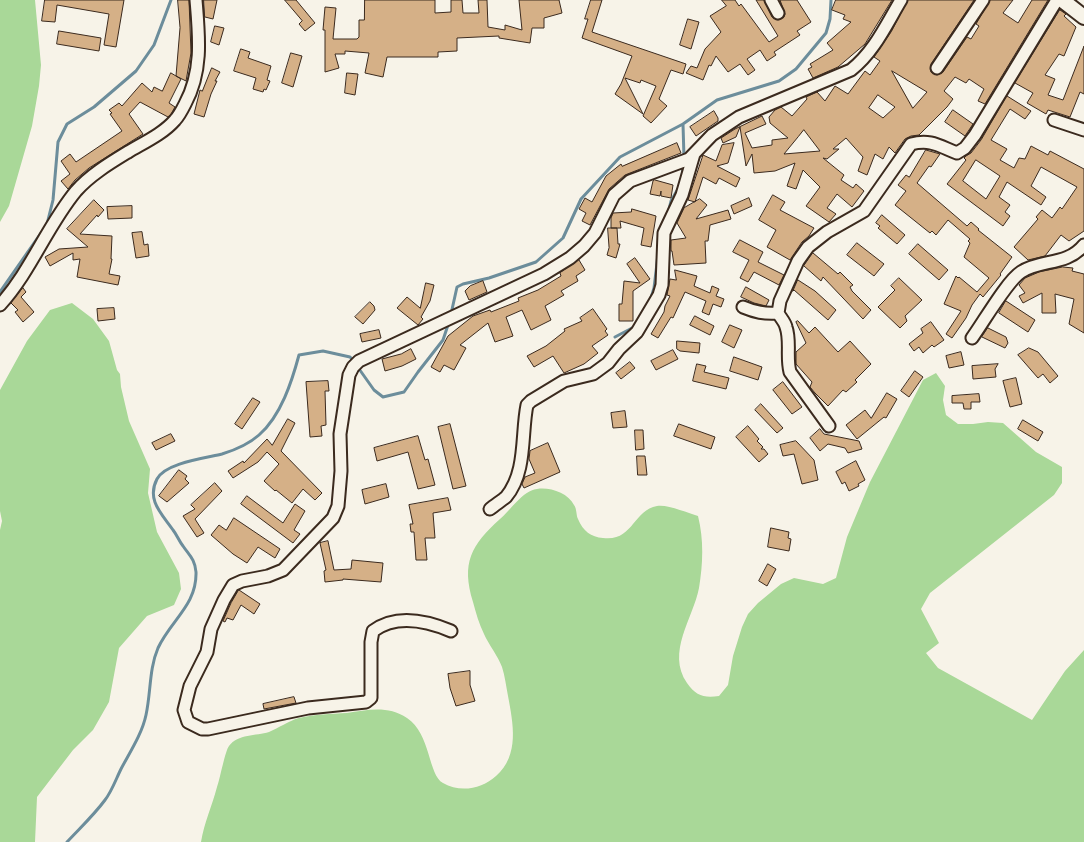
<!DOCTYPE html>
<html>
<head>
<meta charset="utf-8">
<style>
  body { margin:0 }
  canvas { display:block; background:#f7f3e8 }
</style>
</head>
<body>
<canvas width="1084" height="842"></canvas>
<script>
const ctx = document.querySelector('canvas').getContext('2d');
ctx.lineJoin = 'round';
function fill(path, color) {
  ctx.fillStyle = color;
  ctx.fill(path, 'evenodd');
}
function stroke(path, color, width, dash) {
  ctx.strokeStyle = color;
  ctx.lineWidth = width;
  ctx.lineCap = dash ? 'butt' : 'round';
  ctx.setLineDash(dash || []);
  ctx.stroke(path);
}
fill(new Path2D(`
  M0,0H35L41,65L39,86L32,126L9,206L0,222Z
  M72,303L93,319L109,341L117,370L120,374L121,387L129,421L150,469L148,493L157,532L179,573L181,589L174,605L147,616L119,648L109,702L93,730L73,750L37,797L35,842H0V530L2,521L0,511V390L27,341L50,310Z
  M936,373L945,386L943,400L946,415L958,424H973L988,422L1003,423L1036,452L1062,467V483L1054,495L930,593L921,609L939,643L926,653L938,668L1032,720L1065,671L1084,650V842H201C204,823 212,806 217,787C220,779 225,751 229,746C238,734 256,736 269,732C279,728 288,721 299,718C315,714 331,714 347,713C367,710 388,705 407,718C431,734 428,775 443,783C460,793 482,789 496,776C520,755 513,723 508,696C506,686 505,676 502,667C498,656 489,645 484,634C479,624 476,613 473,602C461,563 471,545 500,519C511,510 522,491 537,489C550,487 568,493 574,505C577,509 576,515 578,519C583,531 591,537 603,538C633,542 633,510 657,506C667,504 688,513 698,516C704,540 703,564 699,588C693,619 666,652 687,683C696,696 704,698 719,696L728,685L733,656L742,627L748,614L758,603L781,584L794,578L823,584L836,578L847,537L870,482L923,380Z`), '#a9d898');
stroke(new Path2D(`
  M683,124L684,158
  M682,178L683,165
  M668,213L671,201L679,187
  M47,224L53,200L58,142L67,124L94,107L136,71L154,45L171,0
  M0,292L41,233
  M650,301L654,288L658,255
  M451,314L457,287L463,284L489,278L536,262L563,238L581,199L620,157L683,124L717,100L779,81L796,69L826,33L830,19L831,0
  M615,337L634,327
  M357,366L374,390L383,397L404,392L418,372L443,340L449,322
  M67,842C80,828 94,815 105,800C112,791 116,779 121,769C130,752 142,734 146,715C151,692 149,669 158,648C171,620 197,605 196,572C195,559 189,555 183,546C179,541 177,535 173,530C162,514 146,500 157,479C165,463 205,458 222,454C235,450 250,443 259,435C281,416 292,381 299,355L323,351L350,357L354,361`), '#6c8d9b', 3);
const building = new Path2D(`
  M45,0H124L116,47L104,45L109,14L57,5L55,22L42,21Z
  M178,0H189L191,53L186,81L176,76L180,28Z
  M204,0H217L213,19L205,17Z
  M285,0H296L315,23L305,31L299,24L302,21Z
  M365,0H435V13L451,12V0H462L463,13H479L478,0H487L488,27L505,30V25L522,30L519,0H559L562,13L544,18V28H532L530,43L499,38V36L457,38V51L438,52V57H387L383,77L365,73L369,53L345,51V54H335L339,68L325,72V30H323L325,7L336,8L333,39H357L359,37V20H364Z
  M591,0H602L592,32L686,64L683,74L671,70L659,99L667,106L651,123L643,116L656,86L641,80L640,83L625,78L643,114L615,94L621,84L632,56L582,38L588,19H585Z
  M722,0H735L739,6L741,4L769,42L778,36L756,0H764L772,17L778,20L784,17L785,14L780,0H797L811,22L797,31L800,35L774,52L776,55L767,61L760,50L747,59L755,70L748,75L740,64L728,72L716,56L711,66L709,65L703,80L686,73L691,66L697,68L705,49L721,32L710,16L726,6Z
  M836,0H892L865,44L838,67L813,78L808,69L812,67L810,64L833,50L827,43L851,22L843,19L845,15L832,10Z
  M908,0H974L931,64V72L937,75L943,72L967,37L971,39L979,26L976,24L990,0H1013L1003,13L1018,23L1032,0H1048L985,104L978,101L984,89L969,79L966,83L955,77L944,91L953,99L947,107L919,135L911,136L905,139L895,153L889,147L883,159L875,154L867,175L858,171L863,157L846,138L833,149H839L827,159L823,158L844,175L841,180L853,188L856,184L864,191L852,207L837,194L827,208L836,214L829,222L806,206L820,187L803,170L796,189L787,186L795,163L775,171L754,173L752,154L746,166L740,127L736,137L723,143L721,138L735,129L762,116L766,124L745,133L752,148L772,145V140L788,138L770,123L769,117L775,110L781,107L792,116L807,99L806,97L817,92L825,101L835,86L848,94L865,71L870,75L880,61L874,57L891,32ZM892,71L927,92L913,108ZM878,95L895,107L883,118L869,108ZM804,130L820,151L784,154L798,137Z
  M1060,10L1066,14L1064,16L1076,27L1064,56L1059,54L1045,75L1055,79L1048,95L1063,100L1084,46V94L1080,92L1070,117L1048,110L1046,114L1027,103L1033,93L1015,83Z
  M688,19L699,22L691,49L680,45Z
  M215,26L224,28L219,45L211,42Z
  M59,31L101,38L99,51L57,44Z
  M241,49L250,52L248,58L271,66L267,80L270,81L266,90L264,89L263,92L253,89L256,78L234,71Z
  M291,53L302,56L293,87L282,83Z
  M212,68L220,72L215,81H217L211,94L204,117L194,114L200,90L202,91Z
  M171,73L181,79L169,103L175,107L171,114L168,117L140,102L129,114L143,134L89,168L75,180L68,189L61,181L70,174L61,161L70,154L76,162L122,131L110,114L112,113L109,110L119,103L122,106L142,83L152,92L154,87L162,91Z
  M347,73L358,74L355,95L345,93Z
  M1007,96L1031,111L1025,119L1010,109L991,140L1007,149L1000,160L1014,168L1019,158L1025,159L1031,146L1048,155L1050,151L1084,169V231L1069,241L1061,235L1045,256L1028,260L1014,247L1038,219L1036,217L1042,210L1052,218L1060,207L1062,209L1077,187L1041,167L1031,186L1046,197L1041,205L1007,182L999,197L1010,205L1005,212L1010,216L1003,226L947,184L966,160L964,158L966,156L971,153L981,140ZM976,160L1000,176L986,199L963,181Z
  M953,110L973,124L965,136L945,122Z
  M714,111L718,118V121L696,136L690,127Z
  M677,143L681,153L625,175L609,189L590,225L582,221L586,213L579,209L585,198L592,202L606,176L621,164L622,166Z
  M734,143L728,163L717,166L740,178L736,187L719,178L716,184L703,177L695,202L688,200L703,155L716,161L722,145Z
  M926,150L940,154L931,167L929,166L917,183L967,226L971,222L979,229L978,230L1012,257L1000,274L1001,275L983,297L980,294L972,305L966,318L952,338L946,334L961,311L944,304L956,276L958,278L959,277L977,292L989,278L964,257L970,243L968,241L970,239L948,220L936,235L932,231L930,233L895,205L906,191L898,185L906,175L909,177Z
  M655,180L673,185L671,198L661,196V191L660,196L650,194L653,181Z
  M773,195L785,202L780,210L814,228L809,236L802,242L790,260L767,247L776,230L759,220Z
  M749,198L752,206L734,214L731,206Z
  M700,199L707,205L696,219L728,210L731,219L710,225L708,241H705L706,263L674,265L672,251H671V240L686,238L677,223L684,208Z
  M94,200L104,210L98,217L97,215L80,234L112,236L111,259H112L109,274L120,276L118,285L77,277L80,259L73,260V253L50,266L45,257L59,249L88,247L67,229Z
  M132,206V218L108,219L107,207Z
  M632,209L656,216L651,247L641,245L644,228L620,221L621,228H611V218L613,213L631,212Z
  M882,215L905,235L897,244L878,228L880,226L876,223Z
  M608,228H617L618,244H620L616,258L607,255L609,248Z
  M142,232L144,245L148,244L149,256L136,258L132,233Z
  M740,240L763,252L758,262L784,275L779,285L754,272L748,282L740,278L749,260L733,252Z
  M857,243L884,264L874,276L847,255Z
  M918,244L948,270L939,280L909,254Z
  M813,253L838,274L840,272L853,285L850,287L852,291L871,310L863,319L823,277L821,281L804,266Z
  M635,258L650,279L633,291V321H619V304H622L624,281L640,283L627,264Z
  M579,260L585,270L576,276L578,281L561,291L564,295L545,306L551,320L531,330L522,310L506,317L513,336L495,342L488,323L460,345L466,348L454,370L444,365L440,372L431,367L448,336L473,316L490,310L491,312L519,301L518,298L538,290L561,276L560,273Z
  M1063,267L1073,268L1072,271L1084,274V333L1069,324L1074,299L1055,294L1056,313H1042V293L1023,303L1019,296L1025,293L1019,285L1025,278L1039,272Z
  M675,270L697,276L694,286L710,293L712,286L719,289L716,296L724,299L721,307L713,304L709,315L702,312L706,301L685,292L673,318L671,317L658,338L651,334L664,312L665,306L670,296L667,295L670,279L676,280Z
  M899,278L922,300L905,316L907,321L900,328L878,307L895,290L891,286Z
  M798,280L815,291L836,310L828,320L794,290L793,291Z
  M483,281L487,292L469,300L465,291L470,286Z
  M426,283L434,285L430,301L421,317L423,319L418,325L397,308L407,297L420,308Z
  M746,287L769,300L766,306L754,303L741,297Z
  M23,288L26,292L21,297L34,312L23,322L15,312L18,310L11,303Z
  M1006,301L1035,320L1028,332L999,313Z
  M370,302L374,306L375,310L363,324L355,317Z
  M114,308L115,319L98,321L97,309Z
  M593,309L607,329L605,331L608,335L592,346L598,353L584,364L564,373L553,356L534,367L527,356L546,346L565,331L564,329L582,321L580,318Z
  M695,316L714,326L710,335L690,325Z
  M798,321L809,333L815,327L838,352L850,341L871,364L855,380L857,382L846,392L843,390L828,406L815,393L810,387L812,382L796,364V352L806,343L796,322Z
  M931,322L944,340L934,347L932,345L923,353L919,347L914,351L909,344L923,333L921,329Z
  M730,325L742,330L734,348L722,342Z
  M988,328L1006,337L1008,343L1005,348L982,337Z
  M379,330L381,338L362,342L360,334Z
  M677,341L700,343L699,353L680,351L677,349Z
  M1029,348L1038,352L1058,376L1050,383L1043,374L1038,378L1018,355Z
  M411,349L416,359L402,366L385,371L382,359L401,354Z
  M673,350L678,359L656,370L651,361Z
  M961,352L964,365L949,368L946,356Z
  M734,357L762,367L758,380L730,371Z
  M630,362L635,368L621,379L616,373Z
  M697,364L706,366L704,372L729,378L726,389L693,381Z
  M998,364L995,369L996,377L973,379L972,366Z
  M915,371L923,377L909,397L901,391Z
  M1016,378L1022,404L1010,407L1003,381Z
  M328,381L329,391H325L326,425L321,426L322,436L310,437L306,382Z
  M783,382L802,407L792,414L773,390Z
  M887,393L897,399L886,418L884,417L857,439L846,425L865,410L871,418Z
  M979,394L980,402H971V409H964L963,403H952V396Z
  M253,398L260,402L242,429L235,424Z
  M761,404L783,428L777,433L755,410Z
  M625,411L627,427L613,428L611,413Z
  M288,419L295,423L281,451L322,493L315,500L303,489L292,503L276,490L275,491L264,481L279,464L267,452L258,462L233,478L228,471L243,461L244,463L267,439L272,445Z
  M1023,420L1043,432L1038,441L1018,429Z
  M450,424L466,486L453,489L438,427Z
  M679,424L715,437L711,449L674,436Z
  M748,426L759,439L757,441L763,447L761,449H764L768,454L759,462L736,437Z
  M820,429L824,434L859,441L862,449L848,453L845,448L828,444L820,451L810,438Z
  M635,430H643L644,449L636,450Z
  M171,434L175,441L156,450L152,443Z
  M418,436L425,460L428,459L435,485L418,489L408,452L377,461L374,448Z
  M796,441L814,460L818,480L802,484L794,454L783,456L780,445Z
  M548,443L560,472L524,488L522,484L525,477L535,473L529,459L530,451Z
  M637,456H645L647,475H638Z
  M856,461L865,480L858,484L859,486L849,491L845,482L842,484L836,472Z
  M179,470L187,476L185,479L189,483L167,502L159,496Z
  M215,483L222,491L195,519L204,533L197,537L183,516L195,509L191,505Z
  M386,484L389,497L365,504L362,490Z
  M247,496L283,523L295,504L305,511L294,530L300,534L293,543L241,504Z
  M448,498L451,510L433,513L435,538H425L427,560H416L414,532H411L410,524H413L409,505Z
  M234,518L280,549L275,558L258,547L247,563L233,554L211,535L219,525L226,530Z
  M771,528L789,532L788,538L791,539L789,551L768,547Z
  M328,541L334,570L351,569L352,560L383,563L381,582L343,579V580L325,582L324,571L326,570L320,543Z
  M768,564L776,569L767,586L759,581Z
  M239,590L260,604L254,614L241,605L233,620L227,618L225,622L223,621L231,603Z
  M470,671V685L475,701L456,706L450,688L448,674Z
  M294,697L296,703L264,709L263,704Z`);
fill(building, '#d5b087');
stroke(building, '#3b2a1e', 1);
const minor = new Path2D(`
  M771,0L778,13
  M937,68L983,0
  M1054,120L1084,130
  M0,305C31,271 47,226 76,191C90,175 110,163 128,152C143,143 163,134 175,120C179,116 182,110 185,104C203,71 199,36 196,0
  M743,307C755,312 764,314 778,313
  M972,338C983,323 1007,281 1021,272C1041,259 1067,266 1084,245
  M829,426L790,372C786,357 791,341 786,327C785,322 780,317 778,313L780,301L798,261L808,247L827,232L864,211L911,144C931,139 939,146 957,153L965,148L975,135L1057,0
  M490,509C495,505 501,501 506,497C527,472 521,434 527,405L531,401L564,381L593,374L608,363L619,349L637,332L659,295L662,285L664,233L682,195L694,154
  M451,631C425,620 396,614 373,631L371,642V698L366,702L308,708L208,729H202L188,722L184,710L190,686L207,652L211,629L224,600L233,585L242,581L268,576L283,570L333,518L338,506L341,471L340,434L349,375L353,367L359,361L544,274L570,258L584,246L595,233L614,195L630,181L689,159L712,135L739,117L851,70C874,52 886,25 901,0`);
const tertiary = new Path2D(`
  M1062,0L1084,17`);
stroke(minor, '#3b2a1e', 15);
stroke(tertiary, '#3b2a1e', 18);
stroke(minor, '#f7f3e8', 11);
stroke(tertiary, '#f7f3e8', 14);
</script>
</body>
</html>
